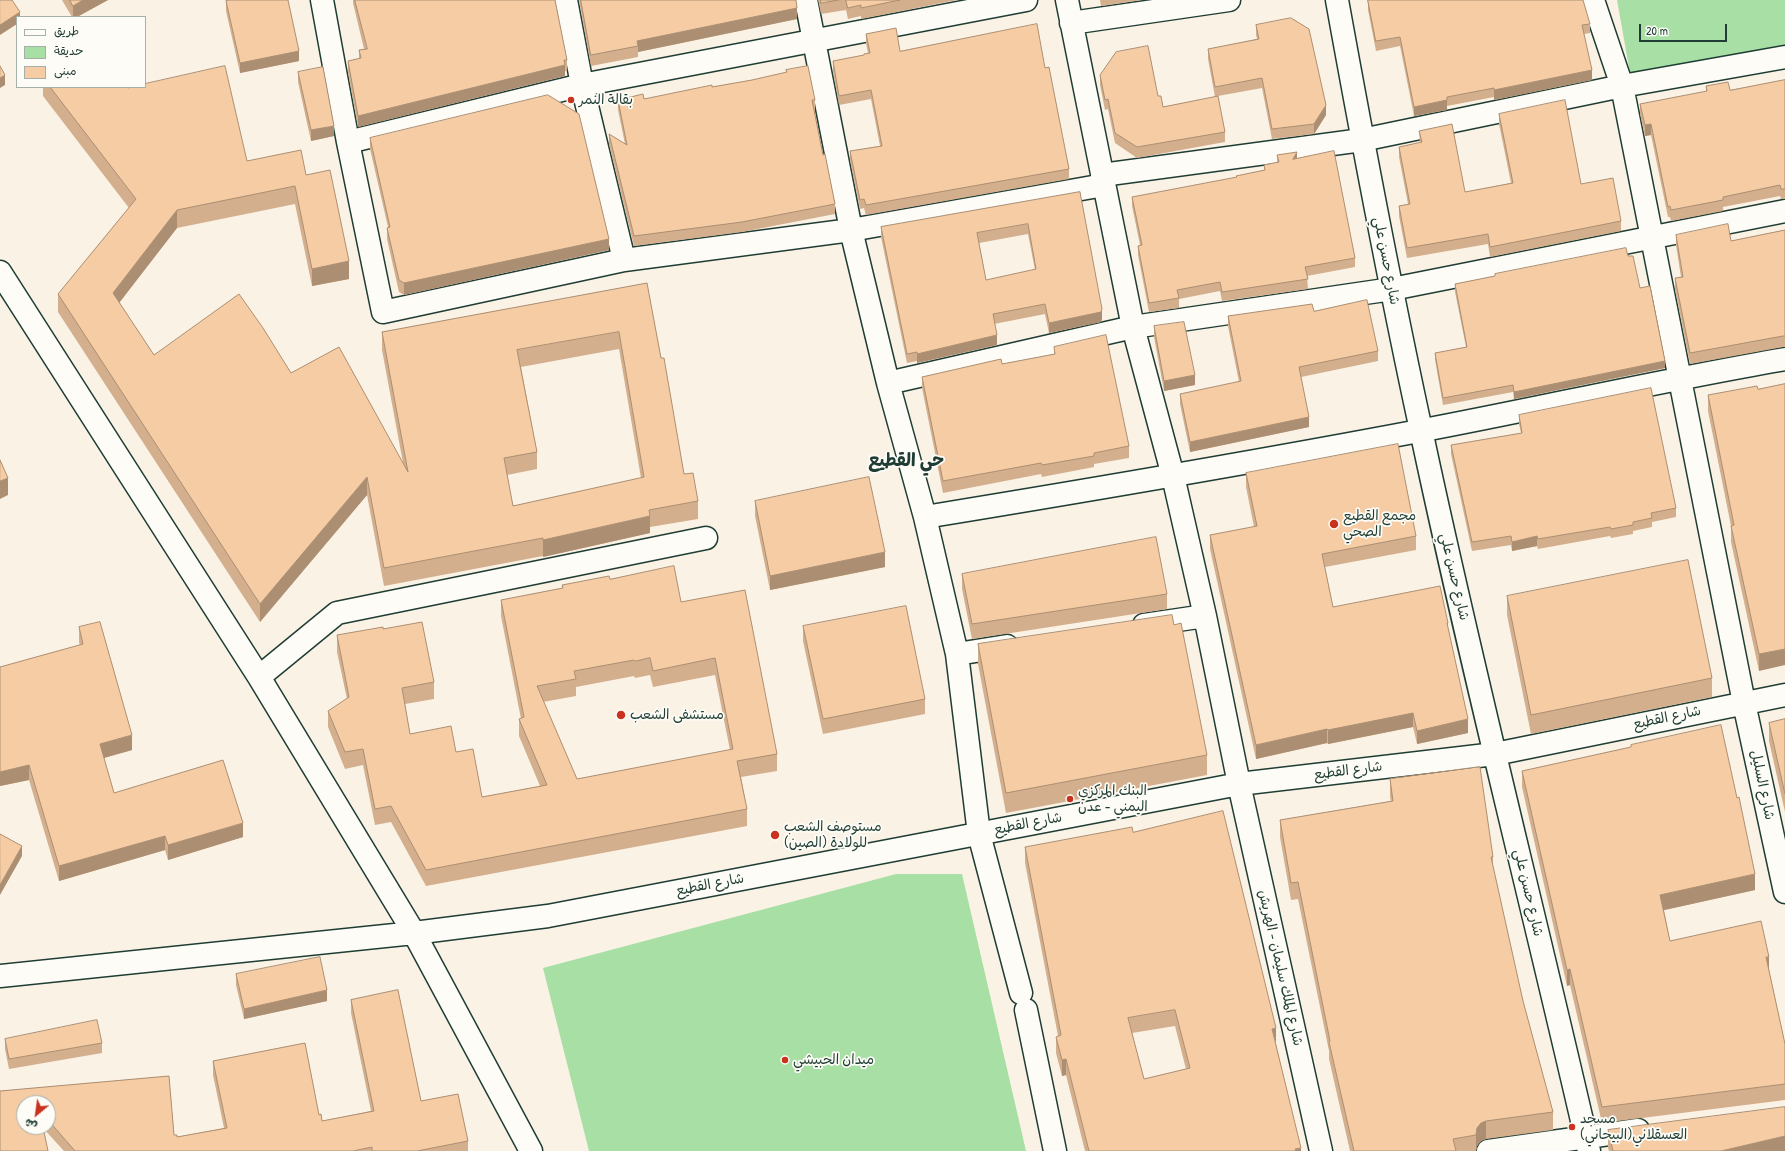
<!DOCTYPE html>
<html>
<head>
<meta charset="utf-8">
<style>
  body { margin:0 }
  #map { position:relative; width:1785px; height:1151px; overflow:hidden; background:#fbf2e6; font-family:"Patrick Hand","Playpen Sans Arabic",sans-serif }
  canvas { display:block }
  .legend { position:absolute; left:16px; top:16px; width:130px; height:72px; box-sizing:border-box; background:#fdfcf7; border:1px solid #a4b0a9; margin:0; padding:5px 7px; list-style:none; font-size:12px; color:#1f3d34 }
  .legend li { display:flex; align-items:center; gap:8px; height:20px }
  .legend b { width:20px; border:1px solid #a4b0a9 }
  .north { position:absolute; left:16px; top:1095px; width:40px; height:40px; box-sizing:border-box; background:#fdfcf7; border:1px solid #a4b0a9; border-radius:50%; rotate:209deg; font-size:11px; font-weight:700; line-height:16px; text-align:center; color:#1f3d34 }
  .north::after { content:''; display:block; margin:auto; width:14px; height:18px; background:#c8321e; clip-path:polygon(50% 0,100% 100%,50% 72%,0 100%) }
  .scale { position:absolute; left:1639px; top:24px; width:88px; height:18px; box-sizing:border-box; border:2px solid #1f3d34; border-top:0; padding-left:5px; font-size:12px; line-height:14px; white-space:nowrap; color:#1f3d34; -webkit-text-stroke:3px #fdfcf7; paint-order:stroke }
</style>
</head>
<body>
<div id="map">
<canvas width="1785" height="1151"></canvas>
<ul class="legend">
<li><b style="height:5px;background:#fdfcf7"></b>طريق</li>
<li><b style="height:11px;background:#a8dfa4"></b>حديقة</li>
<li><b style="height:11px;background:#f5cca4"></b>مبنى</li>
</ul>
<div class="north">ش</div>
<div class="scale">20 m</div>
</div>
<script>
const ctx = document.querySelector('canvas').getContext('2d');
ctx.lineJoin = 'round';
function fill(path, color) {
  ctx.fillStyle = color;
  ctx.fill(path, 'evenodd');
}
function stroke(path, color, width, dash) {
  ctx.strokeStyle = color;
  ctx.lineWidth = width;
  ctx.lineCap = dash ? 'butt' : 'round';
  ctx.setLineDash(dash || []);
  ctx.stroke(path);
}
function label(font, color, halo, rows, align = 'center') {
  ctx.font = font + ' "Patrick Hand","Playpen Sans Arabic",sans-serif';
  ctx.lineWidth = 3.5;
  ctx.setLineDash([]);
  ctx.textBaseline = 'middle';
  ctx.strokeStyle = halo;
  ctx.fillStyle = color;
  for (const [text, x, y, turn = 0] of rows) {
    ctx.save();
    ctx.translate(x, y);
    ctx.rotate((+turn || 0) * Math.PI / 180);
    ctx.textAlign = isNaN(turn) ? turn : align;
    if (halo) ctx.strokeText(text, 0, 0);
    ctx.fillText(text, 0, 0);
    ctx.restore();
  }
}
fill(new Path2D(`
  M1617,0H1785V63L1633,90Z
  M896,874H962L1026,1151H589L543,968Z`), '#a8dfa4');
const minor = new Path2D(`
  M322,0L348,142L383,312L624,260L851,230L1104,185
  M566,0L582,85L624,260
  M806,0L851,230L888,383L925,517L957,654L979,834L1021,993
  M1067,0L1133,327L1173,476L1205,616L1239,784L1321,1151
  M1337,0C1363,144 1390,287 1421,430C1472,671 1534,911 1589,1151
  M1593,0L1622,86L1744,703L1785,892
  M1071,23L1229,0
  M348,142L582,85L1026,0
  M1102,175L1362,140L1622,86L1785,57
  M0,272L259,677L414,933L531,1151
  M888,383L1133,327L1392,289L1785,211
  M925,517C1090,490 1255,462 1419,431C1541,408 1662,380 1785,359
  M1144,625L1205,616
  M957,654L1007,646
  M259,677L337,613L706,538
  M0,976L414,933L548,916L1239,784L1495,754L1785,695
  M1026,1010L1055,1151
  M1488,1151L1638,1130`);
stroke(minor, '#1f3d34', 25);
stroke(minor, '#fdfcf7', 22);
fill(new Path2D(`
  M62,0H108L77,17H72Z
  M353,0H555L567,60V71H565V76L358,127L348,72V61L359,59V50L364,49L353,3Z
  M579,0H796L797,19L638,52V57L591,66Z
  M818,0H957L861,19V16L848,19L846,10L821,14Z
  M1100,0H1142L1101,6Z
  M1368,0L1590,24V33L1584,34L1592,80L1494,100V97L1447,106V110L1414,116L1400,46L1376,51L1368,10Z
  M226,1L299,61L240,73L226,11Z
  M1256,25L1326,115L1314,134L1272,139L1262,88L1218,96L1225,132V142L1137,158L1115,143L1108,109L1105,110L1100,85V75L1158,96L1163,107L1215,97L1208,59V49L1257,39L1256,35Z
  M866,34L900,51L1045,68L1069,169V179L866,215L864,208L860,209L850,160V151L880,146L871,99L839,105L833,71V61L864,55L868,53L866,43Z
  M786,70L815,100V110H814L823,155L835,204V214L742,232L634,246L609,144V134L625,144L618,110V100L644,99L752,80L786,73Z
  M298,72L334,136L311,141L298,82Z
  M1785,80V199H1781L1780,196L1723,207V211L1671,221L1670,217H1668L1651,135L1645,136L1640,114V104L1706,92V86L1730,90Z
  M43,87H127L247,161L306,175L349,279L312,286L295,204L177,228L119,302L154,355L291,373L403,463L382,350V332L647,283L661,358L684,474L698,501V519L650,527V533L543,557V556L384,586L367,495L260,622L58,312V294L129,208L43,96ZM619,349L641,478L513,506L507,475L537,469V452L521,367Z
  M1499,114L1581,184L1621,221V231L1490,257L1488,244L1407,258L1399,216V206L1408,204L1399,157V147L1420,143L1419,131L1465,192L1511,183L1499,124Z
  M370,138L609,250L404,295L399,292L387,239V228L388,227L370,149Z
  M1277,155L1297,159L1355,258V267L1307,276L1308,289L1222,301L1220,291L1179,299V308L1149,312L1138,255V246L1140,245L1132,206V197L1236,178V176L1264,170V165L1277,162Z
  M1080,192L1102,319L1101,322L1049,333L1045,314L994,324L997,345L917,363V361L907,363L881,237V227ZM1028,234L1035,270L986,280L979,243Z
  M1785,230V347H1783L1690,364L1675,289V278L1681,277L1676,245V235L1731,241Z
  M1628,256L1640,288L1665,368L1514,399L1513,392L1443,405L1435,360V353L1466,347L1455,292V284L1495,276V274Z
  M1314,311L1378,351V361L1301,377L1309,427L1190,452L1180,404V394L1239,382L1228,326V316Z
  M1154,326L1195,385L1164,391L1154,337Z
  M1054,347L1129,446V458L1094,464V467L1042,477L1041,474L943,493L922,388V377L1002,364L1054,354Z
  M1785,384L1759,671L1731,542V526L1708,411V395L1758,389Z
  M1519,415L1676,508V517L1652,522V527L1633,531V534L1611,538L1610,536L1538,549L1537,546L1512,551L1511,545L1472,551L1451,454V445L1521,433L1519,424Z
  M1246,473L1416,536V550L1325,567L1333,607L1448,623V629L1468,733L1417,744L1413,727L1328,744L1327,743L1256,759L1210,549V535L1254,527L1246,487Z
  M755,501L885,567L770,590L755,516Z
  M962,574L1167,594V609L972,639L962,589Z
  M610,579L681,602L777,754V771L741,777L747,809V826L426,886L391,822L375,825L363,765L345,769L328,727V711L347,699L337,652V635L383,629L434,682V699L405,704L410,734L456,752L482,797L540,786L519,736V719H521L501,616V600L562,588V585ZM650,675L653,687L715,675L730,750L577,779L543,702L576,696V687L634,676L635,678Z
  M1507,596L1712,678V697L1531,734L1507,615Z
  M1174,625L1207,755V775L1006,813L978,664V644Z
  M803,626L925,699V714L823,734L803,641Z
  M79,627L132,750L104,758L114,793L243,837L168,860L165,850L59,881L29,780L0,786V667L80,646L79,642Z
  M1785,719V812L1769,741V723Z
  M1631,745L1755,890L1664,910L1670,941L1769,970L1785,1044V1100L1602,1123L1570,985L1567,986L1522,787V771L1631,747Z
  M1390,779L1493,857V867L1523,1001L1553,1112V1130L1486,1139L1481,1141L1477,1146L1476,1151H1350L1329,1059V1051L1298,899L1291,900L1280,837V820L1391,801L1390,797Z
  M1133,832L1276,1044L1301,1151H1085L1066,1075L1062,1076L1056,1053V1037L1058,1036L1025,863V847ZM1175,1026L1186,1069L1144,1079L1132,1033Z
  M236,974L327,1001L244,1019L236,985Z
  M398,990L421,1101L458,1094L468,1141V1151H64L43,1128L48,1151H0V1091L169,1076L174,1135H177V1137L224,1128L213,1075V1061L305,1043L319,1115L321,1114L322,1121L371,1111L351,1013V1000ZM24,1103H48V1127H24Z
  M5,1039L102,1043V1053L9,1069L5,1049Z
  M1608,1130L1785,1151H1609L1608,1148Z`), '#d3af8d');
fill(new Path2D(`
  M83,0H108L77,17H73V6Z
  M797,8V19L638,52V46L637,41Z
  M20,12V17H17V24L0,35V25Z
  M299,51V61L240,73V63Z
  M565,65V76L358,127V116Z
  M1592,70V80L1494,100V90Z
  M5,75V85L0,88V78Z
  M1447,100V110L1414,116V107Z
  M1326,105V115L1314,134V124Z
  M1651,124V135L1645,136V125Z
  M334,126V136L311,141V130Z
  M1297,152V161L1293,159Z
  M177,210V228L113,311V293Z
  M609,239V250L404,295V283Z
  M349,261V279L312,286V269Z
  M1102,309V319L1101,322L1049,333V323Z
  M997,335V345L917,363V354Z
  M1665,361V368L1514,399V392Z
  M1195,375V385L1164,391V381Z
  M1309,417V427L1190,452V442Z
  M367,477V495L260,622V604Z
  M8,478V495L0,499V481Z
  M650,516V533L543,557V540Z
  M1537,536V546L1512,551V542Z
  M885,552V567L770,590V576Z
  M1785,649V665L1759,671V654Z
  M1413,713V727L1328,744V730Z
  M1468,719V733L1417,744V731Z
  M1327,729V743L1256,759V745Z
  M132,735V750L100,759V744Z
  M29,765V780L0,786V772Z
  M243,823V837L168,860V845Z
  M165,836V850L59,881V866Z
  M22,846V856L0,895V885Z
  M1755,874V890L1660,911V895Z
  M1766,957H1769V973Z
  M1570,969V985L1567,986V970Z
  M327,990V1001L244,1019V1009Z
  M1276,1028V1044L1272,1029Z
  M1066,1059V1075L1062,1076V1060Z
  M1486,1121V1139L1481,1141L1477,1146L1476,1151V1135L1477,1128L1481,1123Z
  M1785,1136V1151H1721Z
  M1301,1148V1151H1295V1149Z`), '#ac8f73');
const building = new Path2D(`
  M0,0H12L20,12L0,25Z
  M70,0H83L73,6Z
  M230,0H288L299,51L240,63L226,1Z
  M355,0H555L567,60H564L565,65L358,116L348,61L361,58L359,50L367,49Z
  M581,0H796L797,8L637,41L638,46L591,55Z
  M821,0H839L821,3Z
  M846,0H900L861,8V5L848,8Z
  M1368,0H1583L1590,24L1582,25L1592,70L1494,90V88L1447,97V100L1414,107L1400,37L1376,41Z
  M1291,18L1309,29L1326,105L1314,124L1272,129L1262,78L1215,87L1208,49L1259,39L1256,25Z
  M1037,24L1045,68L1049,67L1069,169L866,205L864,199L860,200L850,151L882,146L871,90L839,96L833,61L864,55V54L870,53L866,34L896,28L900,51Z
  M1148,46L1158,96H1161L1163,107L1218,96L1225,132L1137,147L1115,133L1108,99L1105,100L1100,75L1116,52Z
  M0,66L5,75L0,78Z
  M225,66L247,161L301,150L306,175L330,170L349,261L312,269L295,186L177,210L113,293L154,355L239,294L263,328L291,373L339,347L408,472L382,332L647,283L661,358H664L684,474L693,473L698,501L649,510L650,516L543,540V538L384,568L367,477L260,604L58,294L136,199L50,87H127L128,88L131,87H145V84ZM619,332L644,477L513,506L504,458L537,452L517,350Z
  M808,66L815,100H812L823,155L825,154L835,204L742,222L634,236L609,134L627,145L618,100L643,94L644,99L712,85V87L752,80L787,72L786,70Z
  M323,67L334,126L311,130L298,72Z
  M1785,80V189H1781L1780,185L1723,197V200L1671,210L1670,206L1668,207L1651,124L1645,125L1640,104L1707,91L1706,86L1728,82L1730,90Z
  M548,95L579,114L609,239L404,283L399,280L387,228L390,227L370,138Z
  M1565,100L1581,184L1613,178L1621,221L1490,247L1488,234L1407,248L1399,206L1410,204L1399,147L1422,142L1419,131L1452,124L1465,192L1513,183L1499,114Z
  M1334,151L1355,258L1305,267L1308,279L1222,292L1220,282L1177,290L1179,298L1149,303L1138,246L1142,245L1132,197L1237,177L1236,176L1265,170L1264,165L1279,162L1277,155L1297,152L1293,159Z
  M1080,192L1102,309L1101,312L1049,323L1045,304L993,314L997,335L917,354V352L907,354L881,227ZM1028,224L1036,269L986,280L977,233Z
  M1728,224L1731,241L1785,230V336H1783L1690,353L1675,278L1683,277L1676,235Z
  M1626,248L1628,256H1633L1640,288L1650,286L1665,361L1514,392L1513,385L1443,398L1435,353L1467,347L1455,284L1495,276V274Z
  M1367,300L1378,351L1299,367L1309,417L1190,442L1180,394L1241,381L1228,316L1312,304L1314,311Z
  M1184,322L1195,375L1164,381L1154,326Z
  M1106,335L1129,446L1094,453V456L1042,465L1041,463L943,481L922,377L1001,359L1002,364L1055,354L1054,347Z
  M1785,384V649L1759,654L1731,526L1734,525L1708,395L1757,386L1758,389Z
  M1651,388L1676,508L1651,513L1652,518L1633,522V525L1611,529L1610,527L1538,539L1537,536L1512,542L1511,536L1472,542L1451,445L1522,433L1519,415Z
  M1398,444L1416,536L1322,554L1333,607L1440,586L1448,623H1447L1468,719L1417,731L1413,713L1328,730L1327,729L1256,745L1210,535L1257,526L1246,473Z
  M0,460L8,478L0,481Z
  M869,477L885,552L770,576L755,501Z
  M1156,537L1167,594L972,624L962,574Z
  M1688,560L1712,678L1531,715L1507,596Z
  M674,566L681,602L745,590L777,754L737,761L747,809L426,870L391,806L375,809L363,749L345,752L328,711L349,697L337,635L383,627V629L422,622L434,682L402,688L410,734L451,726L456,752L473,749L482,797L547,785L519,719L524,717L501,600L563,588L562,585L609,576L610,579ZM650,658L653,671L715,658L733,749L577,779L537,686L576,679L574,671L634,660L635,661Z
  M906,606L925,699L823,719L803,626Z
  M1172,615L1174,625L1181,623L1207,755L1006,793L978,644Z
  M100,622L132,735L100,744L114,793L223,760L243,823L168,845L165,836L59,866L29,765L0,772V667L83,644L79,627Z
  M1785,719V794L1769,723Z
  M1721,725L1737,798L1739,797L1755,874L1660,895L1670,941L1761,921L1769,957H1766L1785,1044V1084L1602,1107L1570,969L1567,970L1522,771L1631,747V745Z
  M1480,767L1493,857H1491L1523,1001L1553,1112L1486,1121L1481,1123L1477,1128L1476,1135L1453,1139L1456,1151H1354L1329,1042L1330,1041L1298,882L1291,883L1280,820L1393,801L1390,779Z
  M1223,811L1276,1028L1272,1029L1301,1148L1295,1149L1296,1151H1089L1066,1059L1062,1060L1056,1037L1061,1035L1025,847L1132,827L1133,832ZM1175,1010L1190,1068L1144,1079L1128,1018Z
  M0,834L22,846L0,885Z
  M320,957L327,990L244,1009L236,974Z
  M398,990L421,1101L458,1094L468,1141L417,1151H372V1147L353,1151H75L48,1120V1103H24V1127H43L48,1151H0V1091L169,1076L174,1135H177V1137L227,1128L213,1061L305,1043L319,1115L321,1114L322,1121L374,1111L351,1000Z
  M97,1020L102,1043L9,1059L5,1039Z
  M1785,1107V1136L1721,1151H1613L1608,1130Z`);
fill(building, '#f5cca4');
stroke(building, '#ac8f73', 1);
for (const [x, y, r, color] of [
  [571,100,4,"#c8321e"],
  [1334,524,5,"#c8321e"],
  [621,715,5,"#c8321e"],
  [1070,799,4,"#c8321e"],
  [775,835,5,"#c8321e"],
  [785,1060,4,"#c8321e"],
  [1572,1127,4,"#c8321e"]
]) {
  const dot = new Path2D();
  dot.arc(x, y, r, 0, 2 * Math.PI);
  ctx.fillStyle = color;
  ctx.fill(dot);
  stroke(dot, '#fdfcf7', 1.5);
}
label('14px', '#1f3d34', '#fdfcf7', [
  ["بقالة النمر",579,100],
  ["مجمع القطيع",1343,516],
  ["الصحي",1343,532],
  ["مستشفى الشعب",630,715],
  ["البنك المركزي",1078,791],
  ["اليمني - عدن",1078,807],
  ["مستوصف الشعب",784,827],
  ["(الصين) للولادة",784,843],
  ["ميدان الحبيشي",793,1060],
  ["مسجد",1580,1119],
  ["العسقلاني(البيحاني)",1580,1135]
], 'left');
label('14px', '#1f3d34', '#fdfcf7', [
  ["شارع حسن علي",1386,261,79],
  ["شارع حسن علي",1454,577,77],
  ["شارع القطيع",1667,718,-12],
  ["شارع القطيع",1348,771,-7],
  ["شارع السليل",1762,785,78],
  ["شارع القطيع",1028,824,-11],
  ["شارع القطيع",710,885,-11],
  ["شارع حسن علي",1528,893,77],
  ["شارع الملك سليمان - الهريش",1280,968,77]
]);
label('bold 18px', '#1f3d34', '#fdfcf7', [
  ["حي القطيع",906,461]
]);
</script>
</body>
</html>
